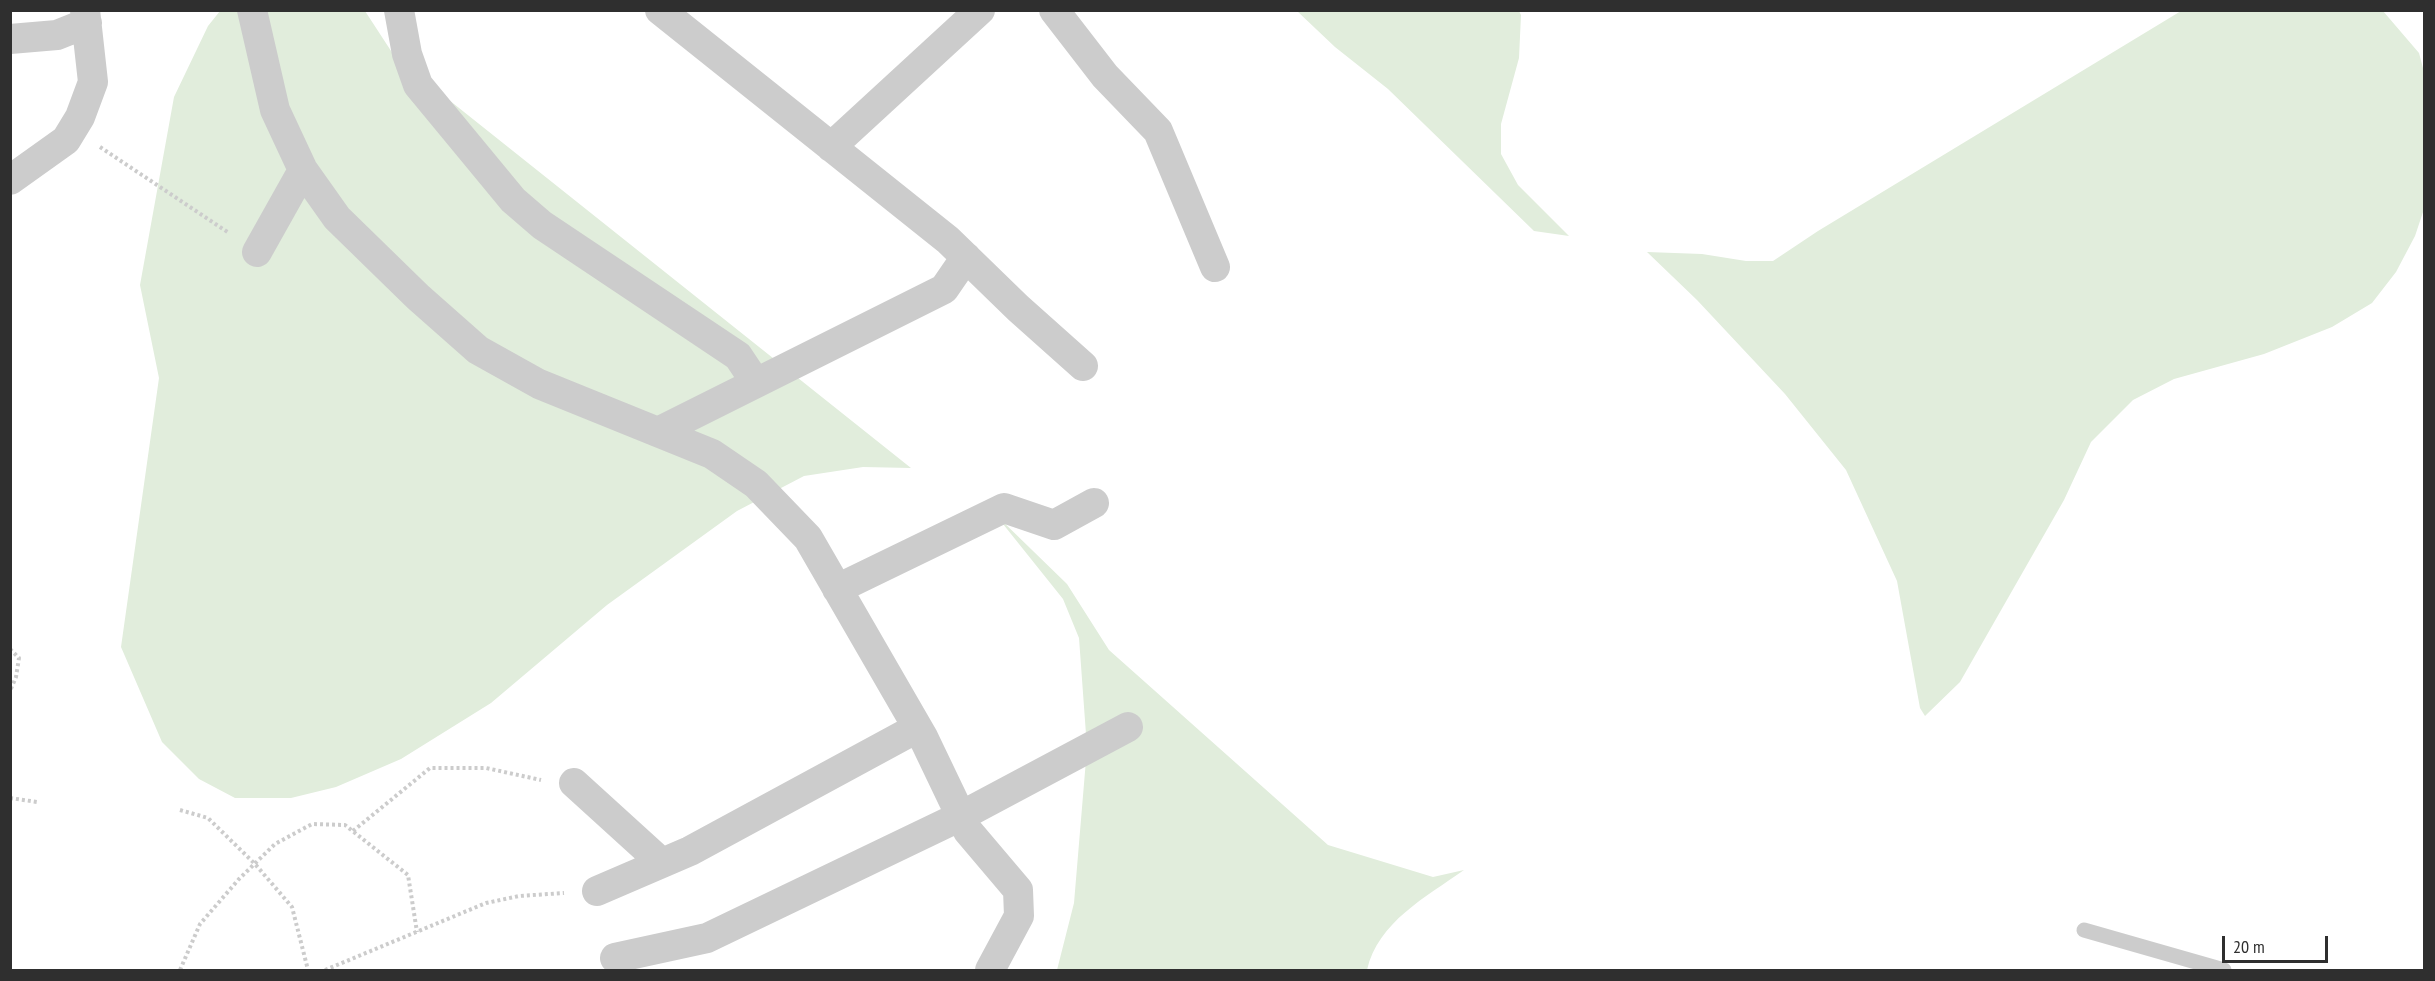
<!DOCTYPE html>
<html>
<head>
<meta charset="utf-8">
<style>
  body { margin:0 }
  #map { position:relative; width:2435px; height:981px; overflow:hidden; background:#fff; font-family:"PT Sans Narrow",sans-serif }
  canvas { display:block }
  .frame { position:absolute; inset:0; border:12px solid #2f2f2f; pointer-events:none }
  .scale { position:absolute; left:2222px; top:936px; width:106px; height:27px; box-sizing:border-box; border:3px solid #2f2f2f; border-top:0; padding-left:8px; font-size:18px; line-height:21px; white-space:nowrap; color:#2f2f2f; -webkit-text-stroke:4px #fff; paint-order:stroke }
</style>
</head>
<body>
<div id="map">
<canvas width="2435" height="981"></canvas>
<div class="frame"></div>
<div class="scale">20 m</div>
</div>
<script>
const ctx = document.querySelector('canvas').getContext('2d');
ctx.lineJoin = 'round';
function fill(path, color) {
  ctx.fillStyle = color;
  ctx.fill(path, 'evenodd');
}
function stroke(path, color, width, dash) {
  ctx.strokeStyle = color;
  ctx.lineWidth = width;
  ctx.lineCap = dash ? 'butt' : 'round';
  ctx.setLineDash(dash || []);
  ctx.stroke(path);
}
fill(new Path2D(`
  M220,11H365L395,57L911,468L863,467L804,476L737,511L607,605L491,703L401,759L336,787L291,798H235L199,779L162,742L121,647L159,378L140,285L174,97L208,26Z
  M1297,11H1519L1521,15L1519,58L1501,124V154L1518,185L1569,236L1534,231L1388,89L1335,47Z
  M2181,11H2383L2419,53L2424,72V209L2415,236L2396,272L2372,303L2332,327L2264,354L2174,379L2133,400L2091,442L2064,500L1960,682L1925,716L1920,708L1897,581L1846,470L1785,394L1697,300L1647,252L1702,254L1746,261H1773L1818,231Z
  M995,514L1067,584L1109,650L1328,845L1433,877L1464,870C1426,897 1378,922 1367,970H1057L1074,903L1087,748L1079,638L1063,599Z`), '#e1eddc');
stroke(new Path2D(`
  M100,147L229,233
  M10,649L19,658L16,677L10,691
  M10,798L37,802
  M180,810L208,818L255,864L292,907L308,970
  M353,831L430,768H486L541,780
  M180,970L200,924L239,879L275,844L312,824L345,825L408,875L417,932
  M325,970L486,903L519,896L564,893`), '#ccc', 4, [3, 3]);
stroke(new Path2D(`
  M2084,930L2224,970`), '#ccc', 15);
stroke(new Path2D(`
  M252,10L275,110L303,170L337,218L418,297L478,350L539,384L712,454L756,484L808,538L923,737L968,831L1018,890L1019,916L990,970
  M399,10L407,54L418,85L513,200L542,225L738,356L756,383
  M660,10L948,240L1018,308L1083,366
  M1054,10L1105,76L1158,131L1215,267
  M10,39L57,35L87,23
  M831,147L980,10
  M10,180L66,140L80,117L93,82L85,10
  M257,252L303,170
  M658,432L944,289L966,257
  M837,589L1004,508L1054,525L1094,503
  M574,783L662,863
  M597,891L690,851L917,728
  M615,958L707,938L961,816L1128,727`), '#ccc', 30);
</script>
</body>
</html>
